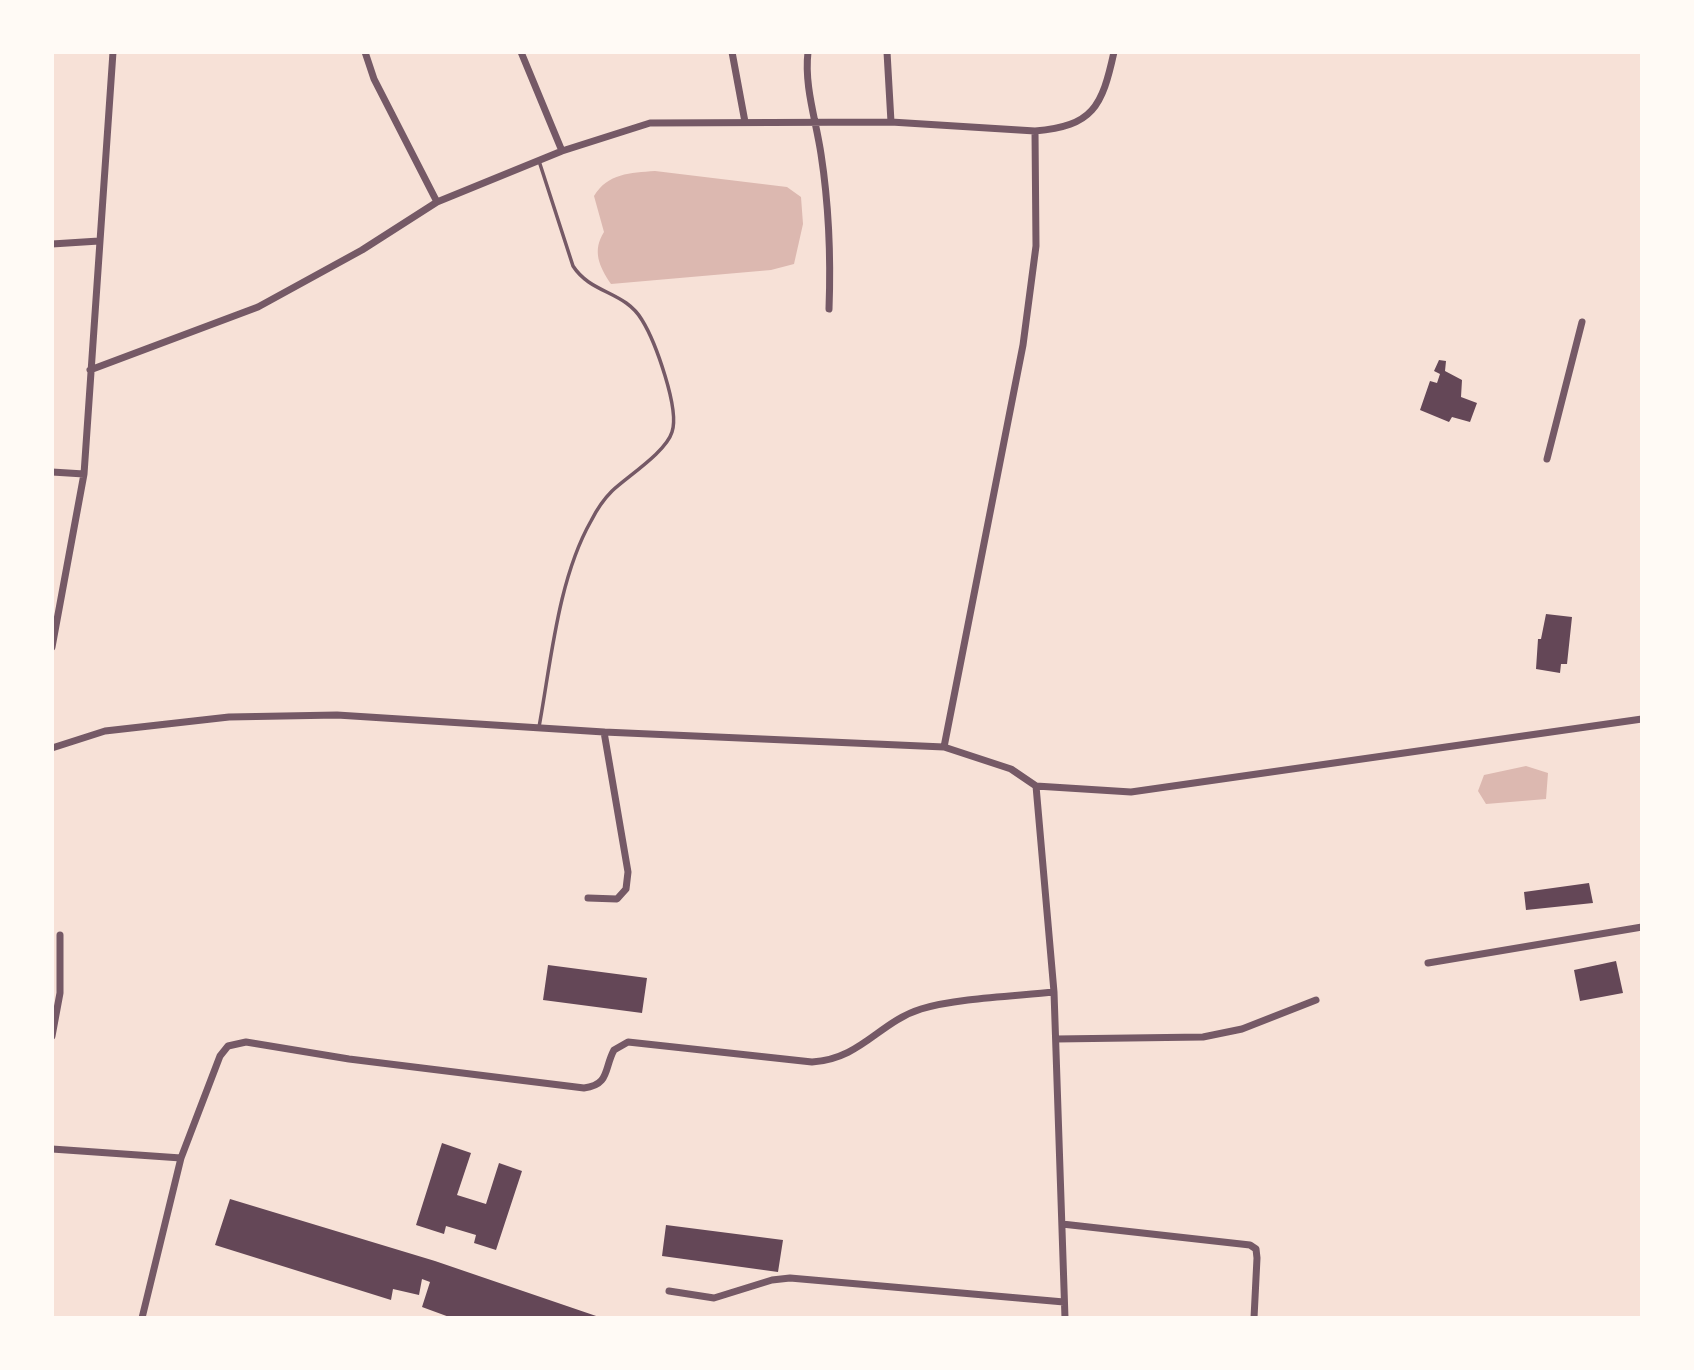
<!DOCTYPE html>
<html>
<head>
<meta charset="utf-8">
<style>
  body { margin:0 }
  #map { position:relative; width:1694px; height:1370px; overflow:hidden; background:#f7e1d7; font-family:Figtree,sans-serif }
  canvas { display:block }
  .frame { position:absolute; inset:0; border:54px solid #fffaf5; pointer-events:none }
</style>
</head>
<body>
<div id="map">
<canvas width="1694" height="1370"></canvas>
<div class="frame"></div>
</div>
<script>
const ctx = document.querySelector('canvas').getContext('2d');
ctx.lineJoin = 'round';
function fill(path, color) {
  ctx.fillStyle = color;
  ctx.fill(path, 'evenodd');
}
function stroke(path, color, width, dash) {
  ctx.strokeStyle = color;
  ctx.lineWidth = width;
  ctx.lineCap = dash ? 'butt' : 'round';
  ctx.setLineDash(dash || []);
  ctx.stroke(path);
}
fill(new Path2D(`
  M655,171L787,187L801,197L803,224L794,264L771,270L611,284C599,266 592,251 604,232L594,196C608,173 630,173 655,171Z
  M1526,766L1548,773L1546,799L1486,804L1478,791L1484,775Z`), '#dcb8b0');
fill(new Path2D(`
  M1439,360L1446,361L1445,371L1462,380L1461,397L1477,403L1470,422L1452,417L1449,422L1420,410L1430,381L1437,383L1440,374L1434,371Z
  M1546,614L1572,617L1567,664H1561L1560,673L1536,669L1538,639H1541Z
  M1589,883L1593,903L1526,910L1524,892Z
  M1616,961L1623,993L1580,1001L1574,970Z
  M548,965L647,978L642,1013L543,1000Z
  M442,1143L471,1153L457,1195L486,1204L499,1163L522,1171L496,1250L474,1243L476,1235L446,1226L444,1234L416,1225Z
  M230,1199L435,1261L602,1318H452L422,1307L430,1282L422,1279L419,1295L393,1289L391,1300L215,1245Z
  M666,1225L783,1240L778,1272L662,1256Z`), '#644757');
stroke(new Path2D(`
  M539,161L573,266C591,294 625,291 642,320C655,341 680,409 672,432C666,452 628,476 612,491C604,499 596,511 591,521C558,579 551,662 539,727`), '#755966', 3.5);
stroke(new Path2D(`
  M365,52L374,79L437,202
  M521,52L562,151
  M732,52L745,122
  M808,52C804,86 816,120 821,154C829,206 831,256 829,309
  M887,52L891,122
  M52,244L99,241
  M90,370L258,307L362,250L437,202L562,151L650,123L891,122L1035,131C1093,126 1102,107 1114,52
  M1547,459L1582,322
  M52,472L84,474
  M52,647L84,474L113,52
  M944,747L1023,345L1036,246L1035,131
  M52,748L105,731L229,717L337,715L604,732L944,747L1011,769L1036,786L1131,792L1642,719
  M1036,786L1054,992L1065,1318
  M588,898L617,899L626,889L628,872L604,732
  M1428,963L1642,927
  M52,1036L60,993V935
  M1056,1039L1203,1037L1242,1029L1316,1000
  M52,1149L181,1158
  M1062,1224L1250,1245L1256,1249L1257,1258L1254,1318
  M669,1291L714,1298L772,1280L790,1278L1064,1302
  M142,1318L181,1158L220,1056L228,1046L246,1042L349,1059L584,1088C610,1085 604,1068 614,1050L628,1042L812,1062C861,1059 879,1022 921,1009C956,998 1017,996 1054,992`), '#755966', 7);
</script>
</body>
</html>
